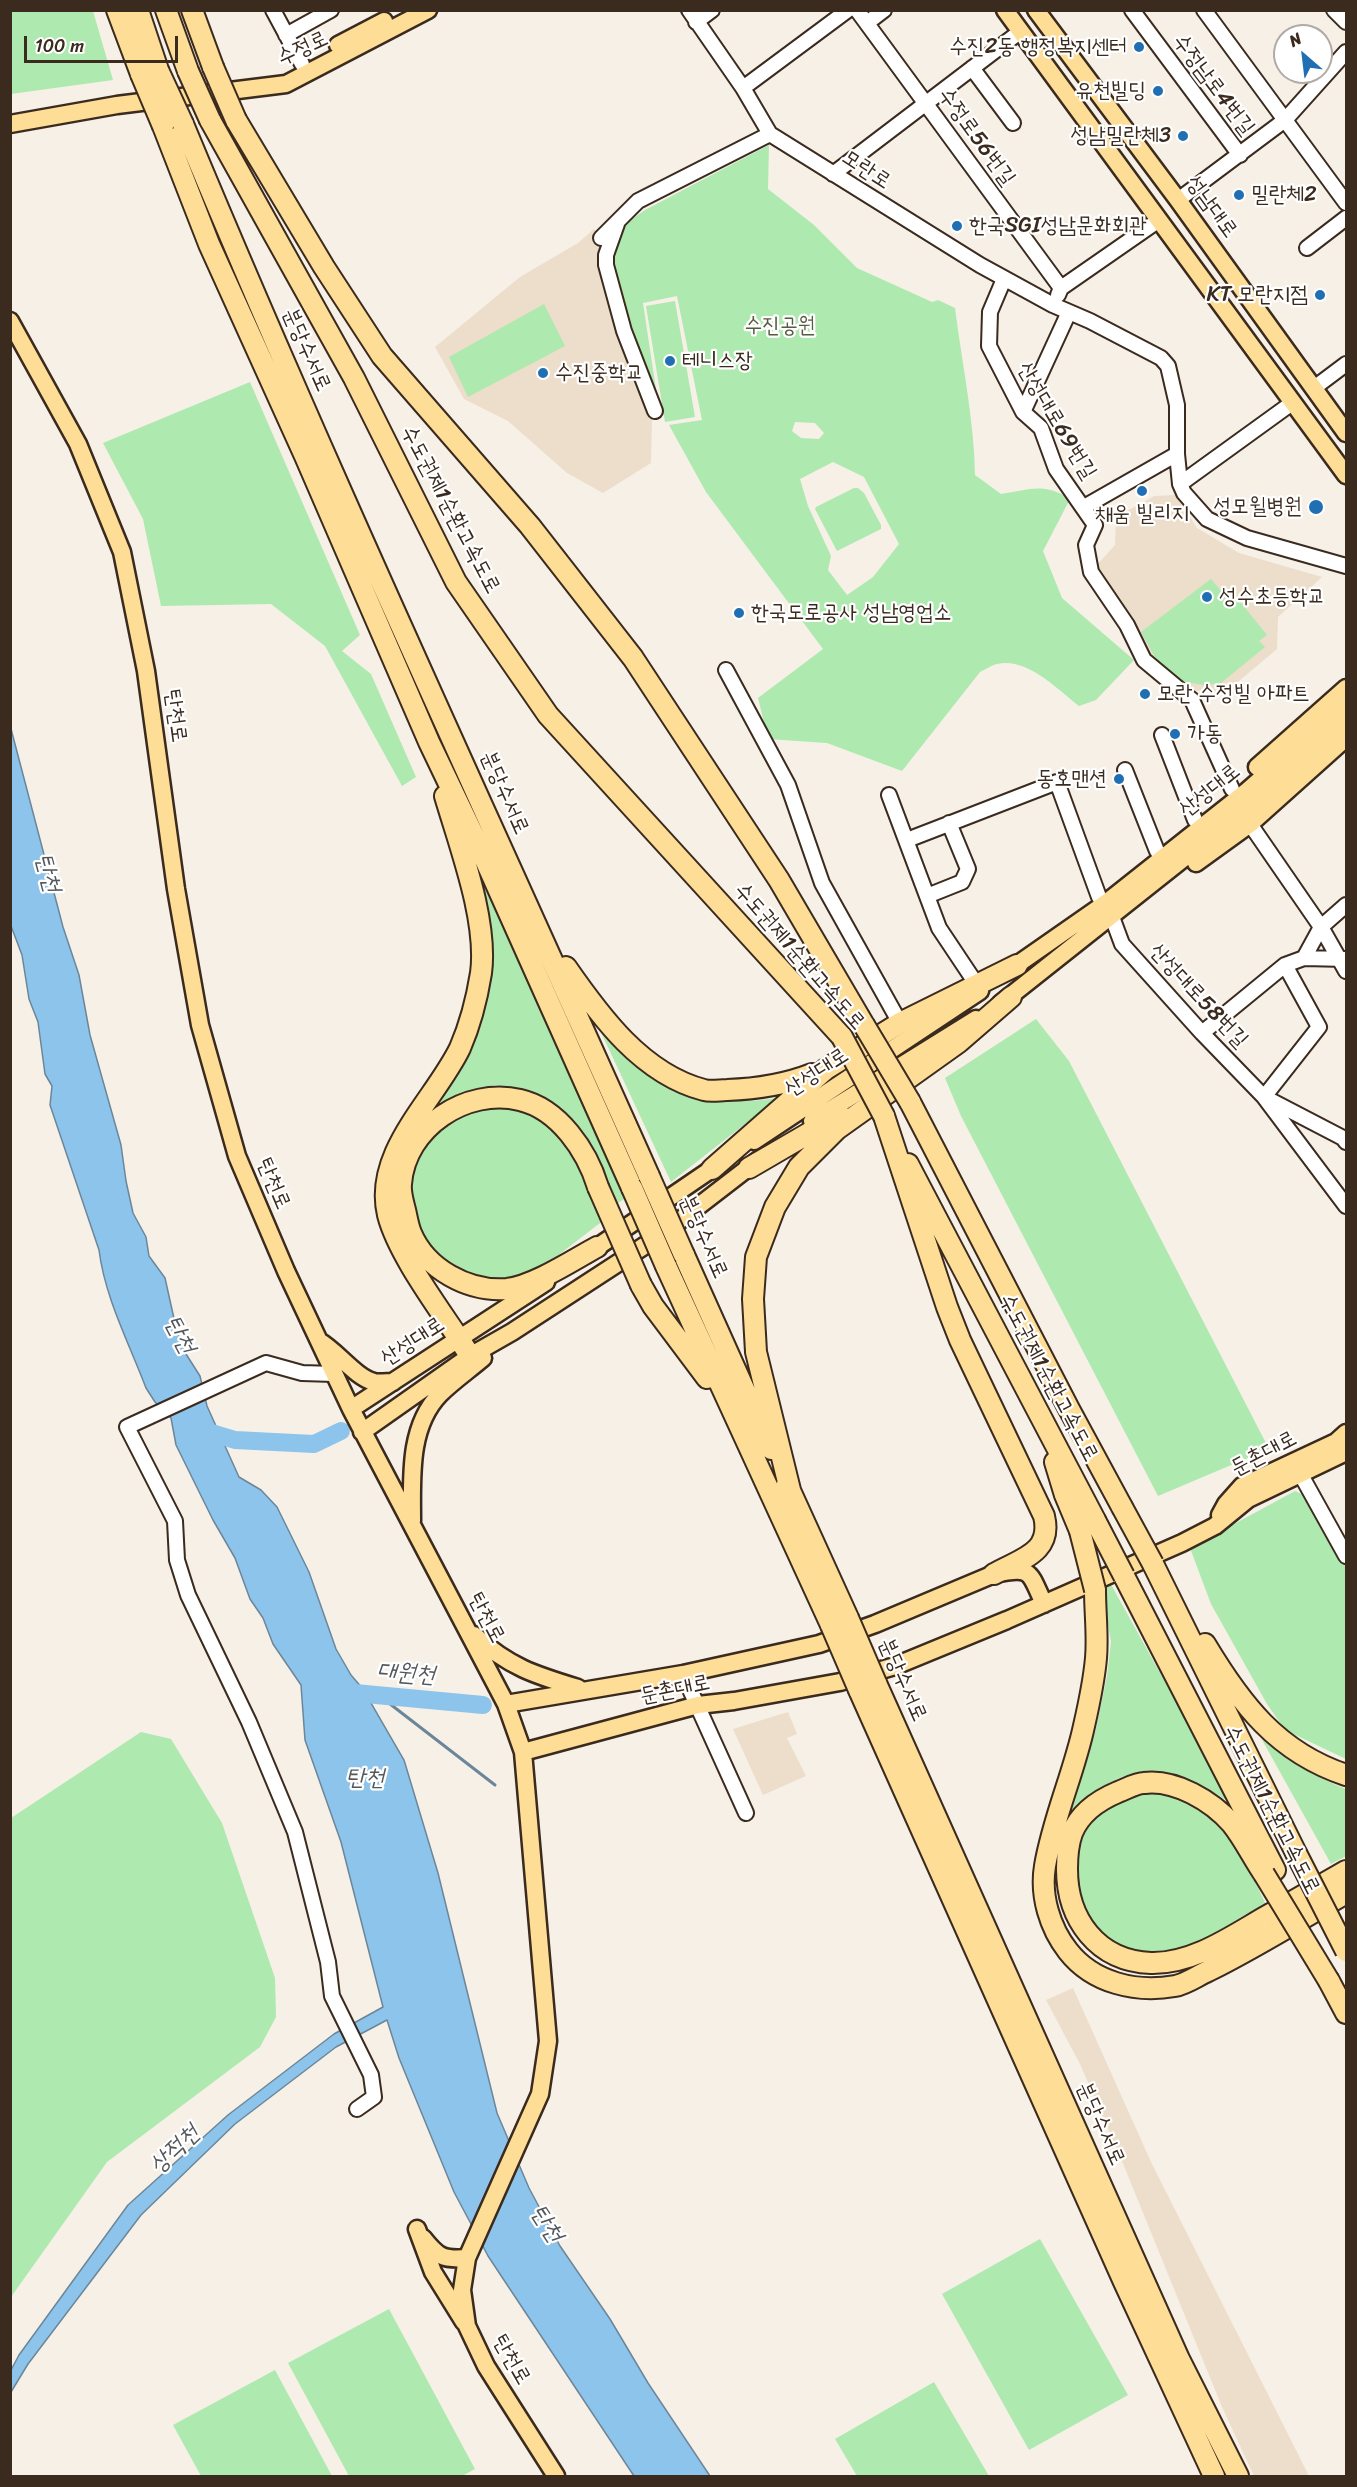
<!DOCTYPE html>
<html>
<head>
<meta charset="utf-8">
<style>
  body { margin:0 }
  #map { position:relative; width:1357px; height:2487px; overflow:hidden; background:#f6f0e7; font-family:Sriracha,sans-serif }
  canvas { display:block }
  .frame { position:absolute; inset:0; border:12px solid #3b2a1e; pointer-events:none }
  .north { position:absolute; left:1273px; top:24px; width:60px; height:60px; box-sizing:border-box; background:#fff; border:2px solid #b1aaa5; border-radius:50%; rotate:332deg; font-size:16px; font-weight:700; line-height:24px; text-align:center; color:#3b2a1e }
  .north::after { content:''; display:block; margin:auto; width:21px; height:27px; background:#1f6fb2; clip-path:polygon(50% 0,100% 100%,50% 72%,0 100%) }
  .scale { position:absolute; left:24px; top:36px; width:154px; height:27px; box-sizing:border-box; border:3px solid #3b2a1e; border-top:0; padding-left:8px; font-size:18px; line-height:21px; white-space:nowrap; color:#3b2a1e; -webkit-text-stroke:4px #fff; paint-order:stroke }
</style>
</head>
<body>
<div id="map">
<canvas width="1357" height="2487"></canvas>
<div class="frame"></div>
<div class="north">N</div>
<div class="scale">100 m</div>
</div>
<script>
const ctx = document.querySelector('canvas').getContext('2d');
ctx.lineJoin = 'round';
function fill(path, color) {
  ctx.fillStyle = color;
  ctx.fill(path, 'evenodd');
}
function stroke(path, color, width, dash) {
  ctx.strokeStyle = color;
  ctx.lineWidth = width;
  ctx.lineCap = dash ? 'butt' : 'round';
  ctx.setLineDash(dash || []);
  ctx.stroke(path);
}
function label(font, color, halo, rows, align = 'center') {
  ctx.font = font + ' Sriracha,"Poor Story",sans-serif';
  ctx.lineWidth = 4.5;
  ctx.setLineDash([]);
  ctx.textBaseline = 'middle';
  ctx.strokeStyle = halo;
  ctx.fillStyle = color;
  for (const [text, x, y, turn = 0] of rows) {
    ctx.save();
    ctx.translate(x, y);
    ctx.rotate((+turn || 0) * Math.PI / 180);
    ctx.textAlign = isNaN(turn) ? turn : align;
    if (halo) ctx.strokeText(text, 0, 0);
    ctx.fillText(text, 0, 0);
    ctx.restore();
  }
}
fill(new Path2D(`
  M594,229L607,240L623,335L652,419L651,463L603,493L567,473L508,421L464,399L435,347L520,277L578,243Z
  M1176,495L1197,528L1239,553L1322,577L1278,617L1277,649L1226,692L1186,690L1148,661L1095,567L1115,545L1116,517L1154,496Z
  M788,1712L797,1734L787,1738L806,1776L763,1795L733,1729Z
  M1073,1988L1151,2162L1309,2476H1254L1222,2407L1122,2161L1080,2064L1046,2000Z`), '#ecdeca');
fill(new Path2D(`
  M10,11H93L113,80L11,94Z
  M769,145L768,189L814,225L857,268L932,302L938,300L955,308C962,364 974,419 975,475L1001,494C1029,490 1044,482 1070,499L1043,551L1062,598L1134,660L1096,700L1079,706C1057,689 1027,657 997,664C991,665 985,670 980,672L902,771L827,743L768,739L758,698L823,649L706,492L669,425L702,420L677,296L643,303L658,403L638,360L611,266V256L621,227L645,210ZM795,422L815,423L824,433L819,439L801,438L792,431ZM833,462L864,477L899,544L873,577L847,595L828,570L831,556L808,506L800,479Z
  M675,301L695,417L665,422L646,306Z
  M544,304L565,346L468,397L449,357Z
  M250,382L360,635L342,651L371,674L416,777L402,786L325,646L271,604L161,606L143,519L103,443Z
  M854,488H858L864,493L881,525V529L837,551L815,509L816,507Z
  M1211,579L1222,592L1229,588L1267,635L1259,641L1265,647L1221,683L1203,685L1179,681L1160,666L1141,632Z
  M477,863L626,1198L618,1203L566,1115L530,1090L495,1085L438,1103L458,1070L490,934Z
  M1036,1019L1069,1061L1269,1449L1158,1496L961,1116L945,1078Z
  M599,1028L620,1045L707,1097L753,1101L778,1098L671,1182Z
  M503,1104C513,1106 526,1108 534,1113C573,1136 589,1181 604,1220L531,1276L499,1279L461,1272L437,1256L417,1230L408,1189L414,1164L429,1137L447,1120L477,1107Z
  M1295,1491L1311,1498L1346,1567V1759L1285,1730L1267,1704L1211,1604L1190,1548Z
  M1103,1570L1232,1803C1160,1761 1125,1756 1065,1821L1095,1733L1107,1676L1111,1642L1104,1600Z
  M1255,1727C1282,1756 1310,1775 1346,1789V1856L1331,1864Z
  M141,1732L171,1739L222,1823L275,1978L276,2017L260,2047L107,2162L11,2297V1818Z
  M1150,1791L1175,1793L1203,1808L1225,1829L1248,1866L1266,1905C1242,1919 1213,1941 1187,1950C1103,1979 1041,1881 1097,1816C1110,1801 1133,1796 1150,1791Z
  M1040,2239L1128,2395L1029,2450L942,2294Z
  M389,2309L475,2469L462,2476H349L288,2363Z
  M275,2370L332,2476H201L173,2425Z
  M934,2382L989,2476H857L835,2439Z`), '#aee9af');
const water = new Path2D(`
  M10,725L63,927L79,975L90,1035L121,1145L126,1181L133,1213L146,1237L149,1256L165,1278L177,1332L186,1354L200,1376L207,1406L239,1477L261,1490L277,1507L309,1572L336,1649L351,1675L363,1689L404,1760L438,1873L497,2113L529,2188L560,2246L610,2319L648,2383L710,2476H634L488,2256L454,2192L399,2058L387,2020L336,2047L235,2124L141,2215L28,2364L11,2392V2370L19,2355L128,2205L228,2115L334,2034L383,2007L341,1842L305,1740L301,1685L273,1644L263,1618L250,1599L235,1558L213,1520L176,1445L171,1418L155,1402L146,1388C129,1343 105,1298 99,1250L50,1105L52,1086L45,1074L38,1022L29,999L22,955L11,926Z`);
fill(water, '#8dc4eb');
stroke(water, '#6c8699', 1.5);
stroke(new Path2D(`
  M381,1697L495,1785`), '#6c8699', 3);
stroke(new Path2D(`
  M202,1430L235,1440L314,1444L341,1431
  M344,1692L483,1705`), '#8dc4eb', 18);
const minor = new Path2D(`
  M273,10L302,64
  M689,10L743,88L770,134L980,265L1053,305L1090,321L1161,358L1168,366L1177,405V454L1180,484L1184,493L1207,519L1247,538L1346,566
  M857,10L1061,288
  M1132,10L1240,155
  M1204,10L1346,203
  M1334,10L1346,22
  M696,22L712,10
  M867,23L884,10
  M286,35L331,10
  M972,68L1013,123
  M743,88L848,10
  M833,174L1021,31
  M1178,200L1285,120L1346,52
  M617,224L606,255V265L624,331L655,411
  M601,238L638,201L770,134
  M1307,248L1346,218
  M1004,279L990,312L989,346L1023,412L1041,428L1056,469L1095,525L1086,545L1091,572L1127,625L1144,660L1192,700L1232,789
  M1058,295L1061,288L1159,220
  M1314,388L1346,364
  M1023,412L1069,312
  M1180,484L1292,403
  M1084,507L1177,454
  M726,670L788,785L822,883L900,1023
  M1162,735L1195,820
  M1125,770L1157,851
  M889,795L939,928L977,985
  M1250,824L1321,927L1346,971
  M907,840L1057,782L1099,897
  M927,896L962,882L968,869L949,823
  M1112,917L1122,944L1202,1033L1264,1097L1346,1206
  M1304,958L1346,959
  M1202,1033L1285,965L1304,958L1321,927L1346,905
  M1264,1097L1319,1027L1285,965
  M1268,1099L1343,1138L1346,1142
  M334,1374L302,1373L266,1363L127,1427L175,1521L177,1560L188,1595L249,1722L295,1832L328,1962L332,1996L371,2075L374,2097L357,2109
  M1301,1475L1346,1556
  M683,1674L746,1813`);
const major = new Path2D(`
  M1005,10L1346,475
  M1036,10L1178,200L1346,433
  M338,45L384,21
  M10,124L117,105L286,84L428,10
  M10,321L78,444L122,552L146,671L176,889L200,1025L237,1156L286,1271L351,1409L506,1704L523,1752L548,2041L540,2094L467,2258L462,2290L467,2326L486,2366L556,2476
  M1257,767L1346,688
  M1196,863L1250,824L1346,738
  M1008,971L1107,902L1247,791L1346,704
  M1000,1004L1256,801L1346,721
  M812,1121L976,1019
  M754,1141L980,991
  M587,1254L722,1162
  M319,1341C337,1351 355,1377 374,1382C379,1383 387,1382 393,1382
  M351,1409L546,1282
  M362,1432L470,1356L512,1332L661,1235L757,1161
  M1220,1515L1226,1504L1242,1486L1336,1442L1346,1433
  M412,1521C412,1478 408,1427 440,1394C453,1381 469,1370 483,1358
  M474,1635C509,1667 535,1675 578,1688
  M506,1704L683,1674L819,1644L875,1624L994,1574C1032,1566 1029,1571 1044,1604
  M523,1752L698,1705L734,1701L840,1682L895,1666L1007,1620L1182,1543L1215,1526L1248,1499L1346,1452
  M417,2229L433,2272L464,2322
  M423,2238C438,2257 443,2260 467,2258`);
const highway = new Path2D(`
  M117,10L141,74
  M138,10L158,70
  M166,10L188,71
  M192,10L213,67
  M210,120L354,378L456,582L548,715L842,1037
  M236,120L324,267L382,356L530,526L633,658L779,880L864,1025
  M183,124C330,478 493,826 649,1176
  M163,126L209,244L305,456L429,742L483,855L632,1188
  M445,796C460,847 488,921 481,973C477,998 470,1025 460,1048C435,1100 373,1152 388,1215C399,1258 446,1317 470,1356
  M566,967C600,1016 642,1074 704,1090C711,1092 720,1090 727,1090C757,1089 784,1085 812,1074
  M910,1102L1069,1409L1122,1507
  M884,1116L947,1307L960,1340L1044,1516C1053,1553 1020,1559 994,1574
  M908,1164L1095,1520
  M749,1168L840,1115
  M712,1169L826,1069L900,1023L1017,965
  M597,1247C573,1260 534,1286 507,1289C468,1292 426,1269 411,1233C408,1226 407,1218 405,1210C403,1202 400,1192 401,1184C405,1127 467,1087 520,1100C559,1109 587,1151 598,1187
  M684,1255L771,1449
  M666,1266L831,1625
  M641,1285L653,1306L707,1378
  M1055,1462L1065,1495L1080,1531
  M787,1484L848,1618
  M791,1494L756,1352L753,1299L756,1257L775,1207L799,1167L837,1129L959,1042L1011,997
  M1153,1564L1296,1853
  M1124,1576L1275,1870
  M1095,1590C1095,1613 1098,1636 1096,1658C1094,1681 1089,1704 1084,1726C1074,1773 1053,1818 1045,1866C1040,1896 1050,1928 1068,1951C1093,1983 1136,1993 1175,1986C1186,1984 1197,1976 1208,1971C1255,1948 1301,1919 1346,1893
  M1205,1644C1241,1704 1277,1752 1346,1775
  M876,1683L1179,2359L1238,2476
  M859,1690L1124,2282L1214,2476
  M1264,1874C1253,1858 1244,1839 1232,1824C1212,1801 1175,1779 1144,1783C1136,1783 1126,1789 1118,1792C1099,1800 1080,1813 1072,1833C1068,1844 1067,1857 1067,1869C1067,1919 1097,1961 1151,1963C1193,1964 1232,1936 1267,1916C1294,1901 1320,1886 1346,1871
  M1329,1981L1346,2013`);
stroke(minor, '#3b2a1e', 18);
stroke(major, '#3b2a1e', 21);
stroke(highway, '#3b2a1e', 24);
stroke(minor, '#fff', 14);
stroke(major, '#fedd96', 16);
stroke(highway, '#fedd96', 20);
const highwayBridge = new Path2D(`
  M213,67L236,120
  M158,70L183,124
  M188,71L210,120
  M141,74L163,126
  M864,1025L910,1102
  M842,1037L884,1116
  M649,1176L684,1255
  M598,1187L641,1285
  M632,1188L666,1266
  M1122,1507L1153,1564
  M1095,1520L1124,1576
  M1080,1531L1095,1590
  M848,1618L876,1683
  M831,1625L859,1690
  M1296,1853L1346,1951
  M1264,1874L1329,1981`);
stroke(highwayBridge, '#3b2a1e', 24, []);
stroke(highwayBridge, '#fedd96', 20);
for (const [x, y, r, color] of [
  [1139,47,6,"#1f6fb2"],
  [1158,91,6,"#1f6fb2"],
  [1183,136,6,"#1f6fb2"],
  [1239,195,6,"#1f6fb2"],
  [957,226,6,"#1f6fb2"],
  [1320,295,6,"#1f6fb2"],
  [670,361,6,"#1f6fb2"],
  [543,373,6,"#1f6fb2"],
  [1142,491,6,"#1f6fb2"],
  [1316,507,8,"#1f6fb2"],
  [1207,597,6,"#1f6fb2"],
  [739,613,6,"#1f6fb2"],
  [1145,694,6,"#1f6fb2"],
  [1175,734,6,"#1f6fb2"],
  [1119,779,6,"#1f6fb2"]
]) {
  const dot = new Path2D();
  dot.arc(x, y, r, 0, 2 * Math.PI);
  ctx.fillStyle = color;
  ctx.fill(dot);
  stroke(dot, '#fff', 2);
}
label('22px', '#3b2a1e', '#fff', [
  ["수진2동 행정복지센터",1127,47,"right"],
  ["유천빌딩",1146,91,"right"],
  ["성남밀란체3",1171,136,"right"],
  ["밀란체2",1251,195],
  ["한국SGI성남문화회관",969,226],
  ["KT 모란지점",1308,295,"right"],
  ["테니스장",682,361],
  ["수진중학교",555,373],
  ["성모윌병원",1302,507,"right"],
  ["채움 빌리지",1142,514,"center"],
  ["성수초등학교",1219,597],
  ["한국도로공사 성남영업소",751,613],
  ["모란 수정빌 아파트",1157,694],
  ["가동",1187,734],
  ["동호맨션",1107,779,"right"]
], 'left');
label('22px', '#3b2a1e', '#fff', [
  ["수정로",303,49,-25],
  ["수정남로4번길",1213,85,53],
  ["수정로56번길",976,137,54],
  ["모란로",866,170,33],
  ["성남대로",1211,207,54],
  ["분당수서로",306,350,66],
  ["산성대로69번길",1056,421,59],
  ["수도권제1순환고속도로",450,510,62],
  ["탄천로",175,716,82],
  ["산성대로",1210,791,-39],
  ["분당수서로",504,793,66],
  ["수도권제1순환고속도로",799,957,49],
  ["산성대로58번길",1198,996,47],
  ["산성대로",817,1073,-33],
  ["탄천로",273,1184,67],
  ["분당수서로",703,1237,66],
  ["산성대로",413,1342,-33],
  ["수도권제1순환고속도로",1048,1378,62],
  ["둔촌대로",1264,1454,-28],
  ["탄천로",486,1618,62],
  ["분당수서로",902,1680,66],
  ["둔촌대로",675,1690,-12],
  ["수도권제1순환고속도로",1271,1810,63],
  ["분당수서로",1100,2124,66],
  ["탄천로",511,2360,60]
]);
label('22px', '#585a42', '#fff', [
  ["수진공원",780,326]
]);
label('italic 24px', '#54585c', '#fff', [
  ["탄천",47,873,75],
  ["탄천",179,1335,62],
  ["대원천",406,1674,5],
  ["탄천",365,1779],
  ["상적천",175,2150,-43],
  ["탄천",546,2224,57]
]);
</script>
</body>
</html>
